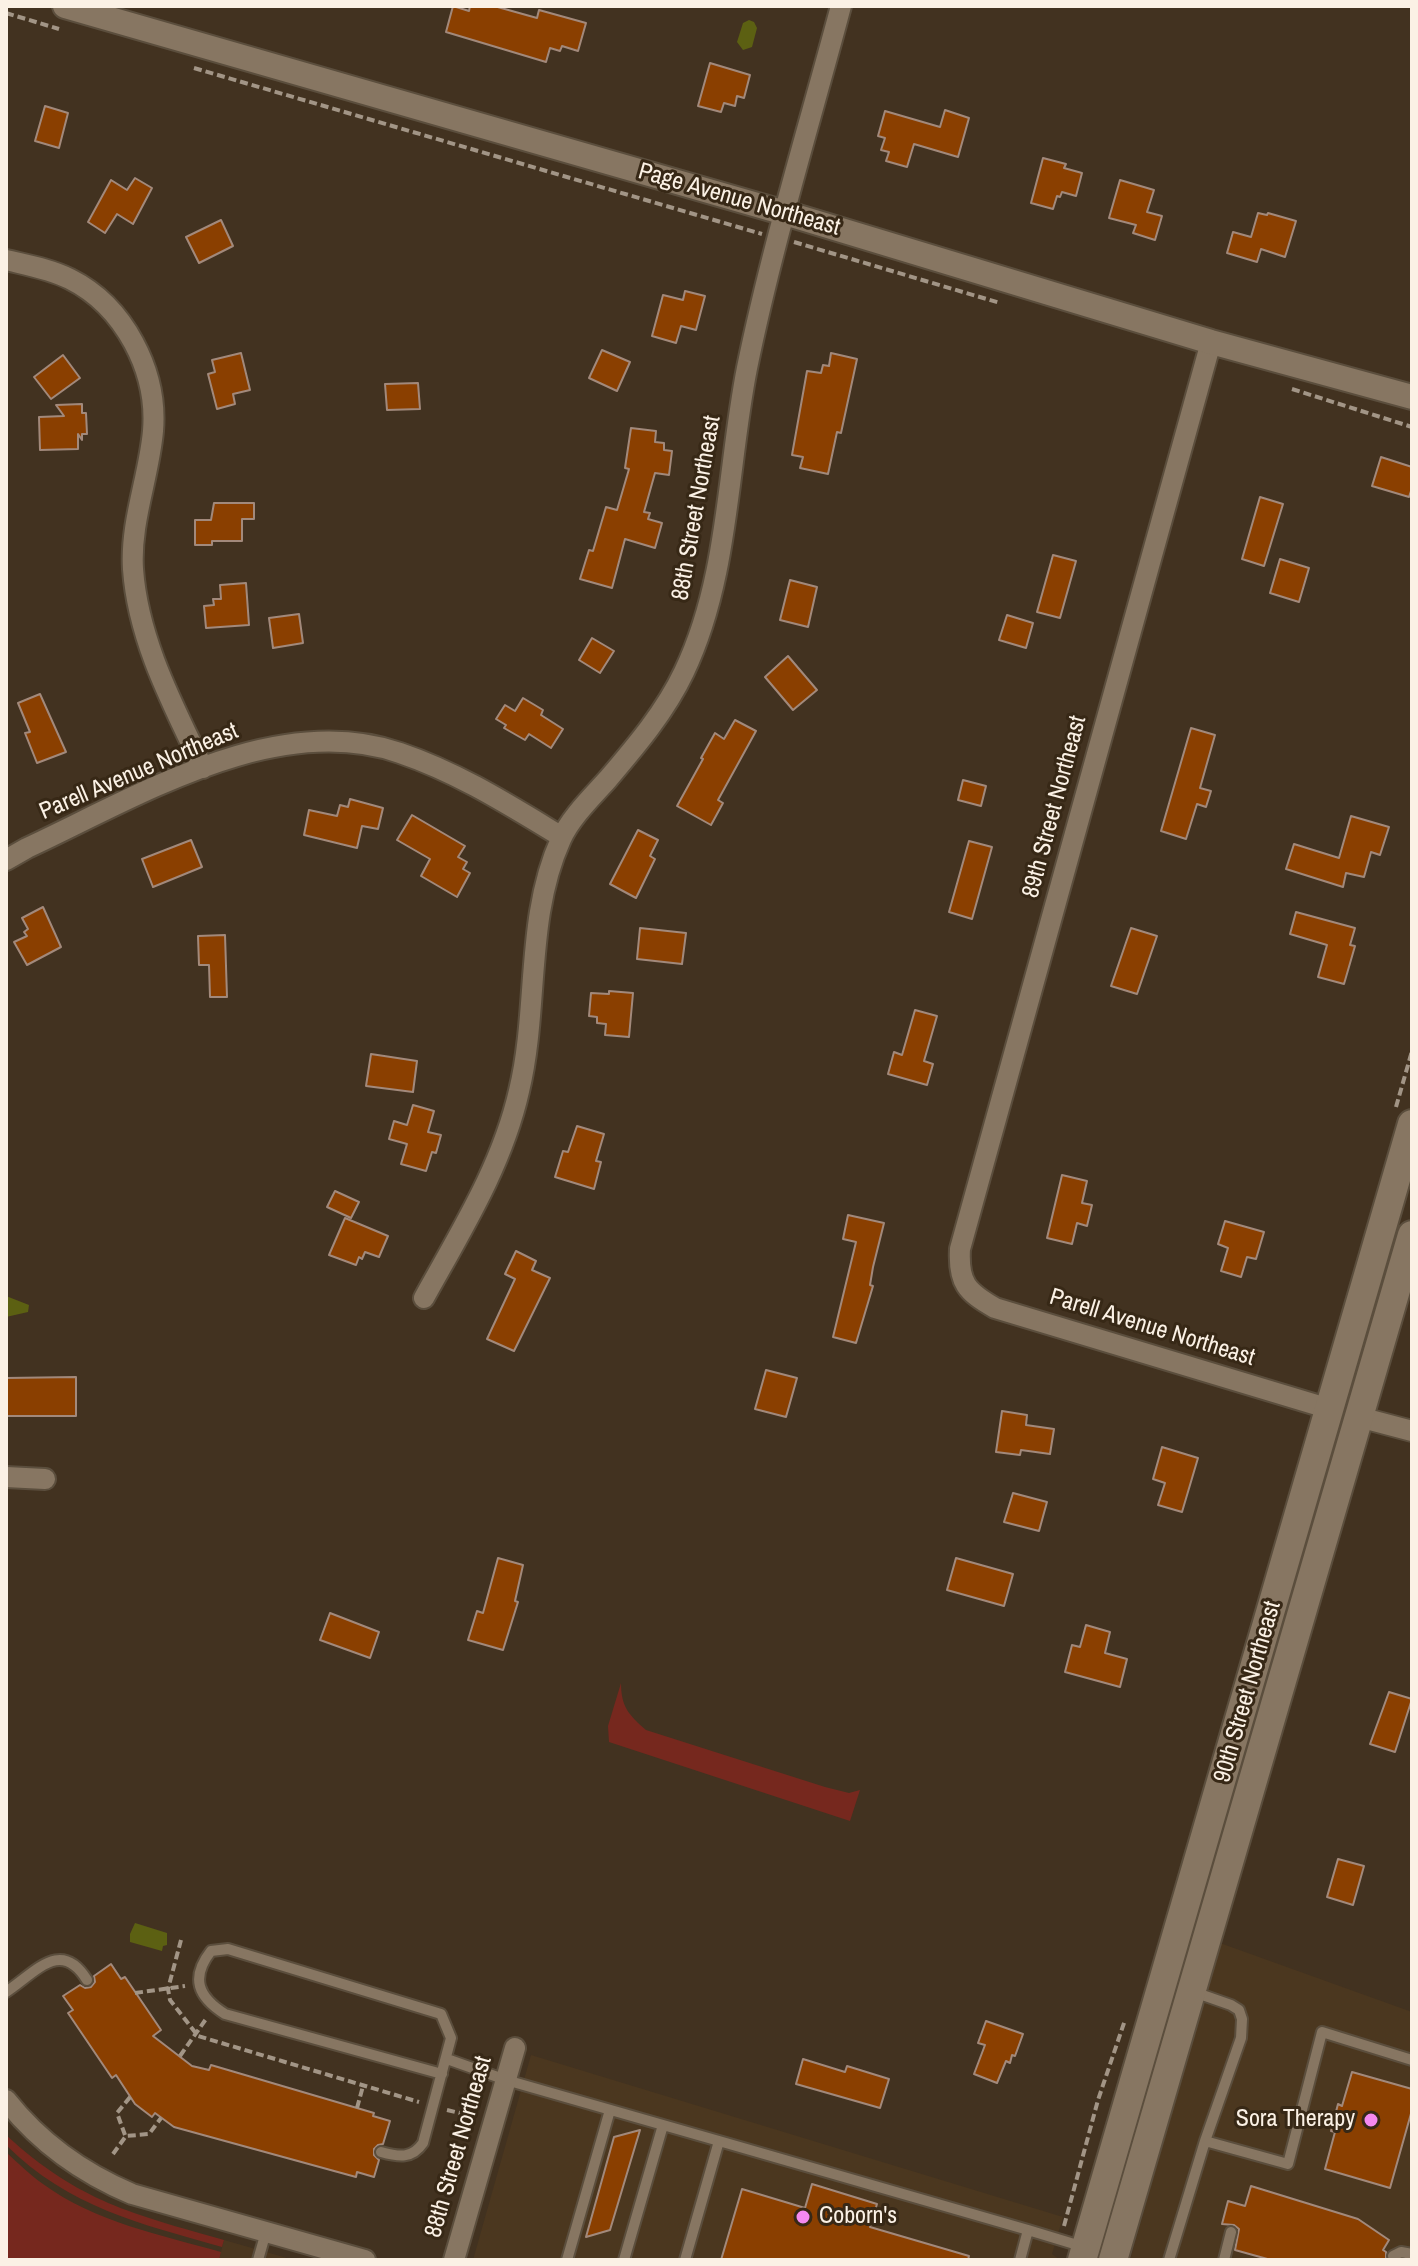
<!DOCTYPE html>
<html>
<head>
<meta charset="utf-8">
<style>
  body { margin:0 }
  #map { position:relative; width:1418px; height:2266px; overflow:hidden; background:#423220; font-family:"Archivo Narrow",sans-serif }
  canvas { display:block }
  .frame { position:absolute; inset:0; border:8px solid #fbf1e5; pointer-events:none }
</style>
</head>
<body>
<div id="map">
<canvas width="1418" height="2266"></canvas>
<div class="frame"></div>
</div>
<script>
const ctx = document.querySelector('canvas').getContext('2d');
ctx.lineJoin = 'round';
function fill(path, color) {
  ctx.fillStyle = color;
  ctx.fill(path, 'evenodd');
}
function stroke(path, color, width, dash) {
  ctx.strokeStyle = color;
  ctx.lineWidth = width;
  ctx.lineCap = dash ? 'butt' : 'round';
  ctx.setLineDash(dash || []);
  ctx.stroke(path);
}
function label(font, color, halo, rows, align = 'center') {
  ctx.font = font + ' "Archivo Narrow",sans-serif';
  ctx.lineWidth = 6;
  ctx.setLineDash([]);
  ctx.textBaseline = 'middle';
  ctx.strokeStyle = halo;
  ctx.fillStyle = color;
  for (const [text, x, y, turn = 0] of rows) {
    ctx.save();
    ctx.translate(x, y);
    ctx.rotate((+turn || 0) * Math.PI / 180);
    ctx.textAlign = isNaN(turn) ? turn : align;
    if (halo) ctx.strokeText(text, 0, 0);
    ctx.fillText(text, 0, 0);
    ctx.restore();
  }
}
fill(new Path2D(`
  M1220,1943L1412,2012V2260H1130Z
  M531,2055L1063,2217L1052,2254L1060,2260H473Z
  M224,2240L294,2260H219Z`), '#4b371f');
fill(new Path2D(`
  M621,1683C621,1707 629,1715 646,1730L825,1787L849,1793L860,1790L850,1821L609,1742L608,1726Z
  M6,2135C79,2202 133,2214 224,2240L222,2247C141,2224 68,2207 6,2145Z
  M6,2152C18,2163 30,2175 43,2184C95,2222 161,2235 221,2252L219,2260H6Z`), '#76281e');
fill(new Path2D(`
  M749,20L754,22L757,28L752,47L743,50L737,42L743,23Z
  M6,1296L29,1305L28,1312L6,1317Z
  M135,1923L167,1933V1945L163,1946L162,1951L130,1942V1934Z`), '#5c6012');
const building = new Path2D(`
  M453,6L469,11L470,6H494L537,18L539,10L586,23L578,51L562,46L560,51L550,48L546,62L446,32Z
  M710,63L750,75L744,98L737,96L735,106L724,103L721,112L698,106Z
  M45,106L68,113L59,148L35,141Z
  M945,110L969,118L958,157L914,144L907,167L886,161L889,152L881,150L885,138L878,136L885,111L940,127Z
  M1043,158L1066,164L1064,168L1082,173L1076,196L1062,192L1060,197L1057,196L1053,209L1031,203Z
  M135,178L152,188L133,224L117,214L105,233L88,222L111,180L127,190Z
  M1120,180L1154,190L1147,212L1162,216L1155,240L1133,233L1136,225L1109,218Z
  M1258,213L1267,215L1268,213L1296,221L1285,257L1261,249L1257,262L1227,253L1233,232L1251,237Z
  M221,220L233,246L199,263L186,237Z
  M685,291L705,296L696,330L681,326L676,343L652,336L663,295L683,300Z
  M602,350L630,362L617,391L589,378Z
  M241,353L250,390L233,394L235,404L217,409L208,374L215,372L212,360Z
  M831,353L857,359L841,433L837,432L828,474L800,468L803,457L792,455L807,371L821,373L823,365L829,366Z
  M63,355L80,378L51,399L34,377Z
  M418,383L420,409L387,410L385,384Z
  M82,404V413H86L87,434H82V440L78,434V449L40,450L39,417L64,416L56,405Z
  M631,428L656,431L655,442L664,443V450L672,451L669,475L655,473L644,512L650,513L648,519L662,523L655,548L625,539L612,588L580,579L589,550L593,551L606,507L617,510L629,469L625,468Z
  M1381,457L1412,467V488L1409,497L1372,486Z
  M1260,497L1283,504L1264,566L1242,559Z
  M214,503H254V519H242V541H212V545H195V520H211Z
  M1053,555L1076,561L1060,618L1037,612Z
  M1280,559L1309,568L1299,602L1270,593Z
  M790,580L817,587L808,627L780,620Z
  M246,583L249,625L206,628L204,606L214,605L213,599H221L220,585Z
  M299,614L303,643L273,648L269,618Z
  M1007,615L1033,623L1026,648L999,640Z
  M592,638L614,651L600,673L579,660Z
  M788,656L817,690L793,710L765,677Z
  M40,694L66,752L37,763L25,733L30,732L18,703Z
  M523,698L543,710L541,715L563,729L551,748L529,734L525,740L504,728L506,725L496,719L505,705L515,711Z
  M735,720L756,731L718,800L723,803L711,825L677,806L703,759L701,758L715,733L724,739Z
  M1191,728L1215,735L1200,788L1211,791L1206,807L1197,804L1186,839L1161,831Z
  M963,780L986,786L981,806L958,800Z
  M350,799L383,808L378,829L362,826L357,848L304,835L309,810L337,816L340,805L348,807Z
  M412,815L465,846L458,857L467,862L463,869L470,873L457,897L421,876L430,859L397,840Z
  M1351,816L1389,827L1380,855L1371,852L1364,877L1346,873L1343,887L1286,869L1294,844L1339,858Z
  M638,830L658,840L650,856L655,859L636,898L610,884Z
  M191,840L202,867L153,887L142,859Z
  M969,841L992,847L972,919L949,912Z
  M43,907L61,947L27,965L14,942L27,936L24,932L28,929L22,918Z
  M1296,912L1355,928L1350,945L1355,946L1344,984L1318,977L1327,945L1290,934Z
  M640,928L686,933L682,964L637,959Z
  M1131,928L1157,936L1137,994L1111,986Z
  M225,935L227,997H210L209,965H199L198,936Z
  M609,991L633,993L629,1037L605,1035L606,1024L597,1023V1017L589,1016L591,993L609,994Z
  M915,1010L937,1016L924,1061L933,1064L927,1085L888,1074L894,1052L902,1055Z
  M371,1054L417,1061L413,1092L366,1086Z
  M413,1105L434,1111L428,1132L441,1135L436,1153L432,1152L426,1171L401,1164L407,1144L389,1139L394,1121L407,1125Z
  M577,1126L604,1134L596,1161L601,1162L594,1189L555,1177L563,1151L568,1152Z
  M1062,1175L1087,1181L1082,1203L1092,1205L1087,1226L1077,1223L1072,1244L1047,1238Z
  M335,1191L359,1202L351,1218L327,1207Z
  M848,1215L884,1223L873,1267L870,1285L873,1286L856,1343L833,1337L856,1242L843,1239Z
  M345,1218L388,1236L379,1257L365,1252L362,1259L359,1257L356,1265L329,1255Z
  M1225,1221L1264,1232L1256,1259L1247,1257L1241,1277L1221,1271L1228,1248L1218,1244Z
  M516,1251L536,1261L532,1270L550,1278L514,1351L487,1339L515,1279L505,1274Z
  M766,1370L797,1378L786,1417L755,1409Z
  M76,1377V1416H6V1378Z
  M1002,1411L1027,1415L1026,1425L1054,1429L1050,1454L1021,1450L1020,1455L996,1452Z
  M1162,1447L1198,1458L1182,1512L1158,1505L1165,1483L1153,1479Z
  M1013,1493L1047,1502L1039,1531L1004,1522Z
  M498,1558L523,1565L515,1601L518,1602L503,1650L468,1640L477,1611L483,1613Z
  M956,1558L1013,1574L1004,1606L947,1590Z
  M330,1613L379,1632L370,1658L320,1640Z
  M1086,1625L1110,1632L1105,1653L1127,1659L1120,1687L1065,1672L1072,1645L1080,1647Z
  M1389,1692L1412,1699L1395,1752L1370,1744Z
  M1338,1859L1364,1866L1353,1905L1327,1897Z
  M111,1964L121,1979L125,1977L161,2030L153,2036L192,2066L209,2070L211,2065L374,2113L373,2116L390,2121L383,2144L378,2145L374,2149V2155L379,2160L374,2177L357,2172L356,2177L174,2127L155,2113L152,2117L135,2104L116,2075L112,2078L68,2013L73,2010L63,1996L80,1985L85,1988L91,1987L95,1982L94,1976Z
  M986,2021L1023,2034L1015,2056L1012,2055L1010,2063L1006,2061L997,2083L974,2074L985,2045L978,2043Z
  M803,2059L845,2072L847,2066L889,2079L880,2108L796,2084Z
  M1352,2072L1412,2089V2110L1390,2188L1325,2169L1335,2132L1331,2131L1338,2104L1342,2106Z
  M640,2130L610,2230L586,2237L614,2137Z
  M812,2184L877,2204L870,2227L969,2256L968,2260H721L742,2189L805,2208Z
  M1251,2186L1358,2219L1389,2240L1383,2250L1386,2252V2260H1271L1235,2250L1239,2229L1234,2225L1222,2224L1228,2201L1245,2206Z`);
fill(building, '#8a3f00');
stroke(building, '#a2897b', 2);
const service = new Path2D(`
  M6,1992C36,1972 61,1938 87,1980
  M447,2059L506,2080L719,2141
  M1205,2141L1288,2164L1322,2032L1412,2060
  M381,2152C399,2157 412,2159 423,2143L451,2038L441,2014L228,1949L211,1951C190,1978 198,1997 225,2014L442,2074
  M1028,2230L1084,2247
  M1393,2256L1401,2252L1412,2254
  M258,2260L266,2232
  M567,2260L610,2110
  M624,2260L663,2125
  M685,2260L719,2141L1028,2230L1020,2260
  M1169,2260L1205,2141L1241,2038L1242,2019L1239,2010L1231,2005L1194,1992
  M1224,2260L1231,2232`);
const minor = new Path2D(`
  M6,260C27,265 50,269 70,279C124,306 158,371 153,431C149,477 130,522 133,569C138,640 173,705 203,768
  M1211,342L960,1249C958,1283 967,1292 995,1308L1330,1409
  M6,860L27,848C137,797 276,710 400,753C459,773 509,805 562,837
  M424,1298C461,1231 502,1166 519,1091C539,1009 525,918 561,839C571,817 592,797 608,779C636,746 665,712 684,672C729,578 727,469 747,368C772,246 809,126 841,6
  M1359,1417L1412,1431
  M6,1477L45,1479
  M6,2100C40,2143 82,2173 132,2194L365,2260
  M454,2260L515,2048`);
const tertiary = new Path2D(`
  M65,6L785,213L1211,342L1412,397`);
const secondary = new Path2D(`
  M1082,2260L1412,1124
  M1113,2260L1412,1235`);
stroke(service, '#5b4e3d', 14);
stroke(minor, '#5b4e3d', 24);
stroke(tertiary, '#5b4e3d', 28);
stroke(secondary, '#5b4e3d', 32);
stroke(new Path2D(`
  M6,13L59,29
  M194,68L762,234
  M794,242L1000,303
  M1292,389L1412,427
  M1396,1107L1412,1051
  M181,1940L168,1989L170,2000L198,2036L419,2102
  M135,1993L185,1986
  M180,2056L206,2019
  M357,2108L363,2086
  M447,2110L464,2114
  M125,2135L117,2113L131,2096
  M113,2154L126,2136L149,2134L161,2118
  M1064,2226L1098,2100L1125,2020`), '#a29586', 4, [8, 4]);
stroke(service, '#877662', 10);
stroke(minor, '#877662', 20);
stroke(tertiary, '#877662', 24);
stroke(secondary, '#877662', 28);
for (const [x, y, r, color] of [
  [1371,2120,8,"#f489f0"],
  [803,2217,8,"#f489f0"]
]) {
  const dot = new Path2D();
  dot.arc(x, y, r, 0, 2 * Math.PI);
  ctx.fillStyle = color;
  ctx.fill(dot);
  stroke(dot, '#372816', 3);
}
label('24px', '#fbf1e5', '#372816', [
  ["Page Avenue Northeast",739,200,16],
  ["88th Street Northeast",697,508,-80],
  ["Parell Avenue Northeast",139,772,-23],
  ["89th Street Northeast",1055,807,-75],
  ["Parell Avenue Northeast",1152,1328,17],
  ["90th Street Northeast",1248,1692,-74],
  ["88th Street Northeast",459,2147,-74]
]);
label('24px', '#fbf1e5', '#372816', [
  ["Sora Therapy",1355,2120],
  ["Coborn's",819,2217,"left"]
], 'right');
</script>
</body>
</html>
